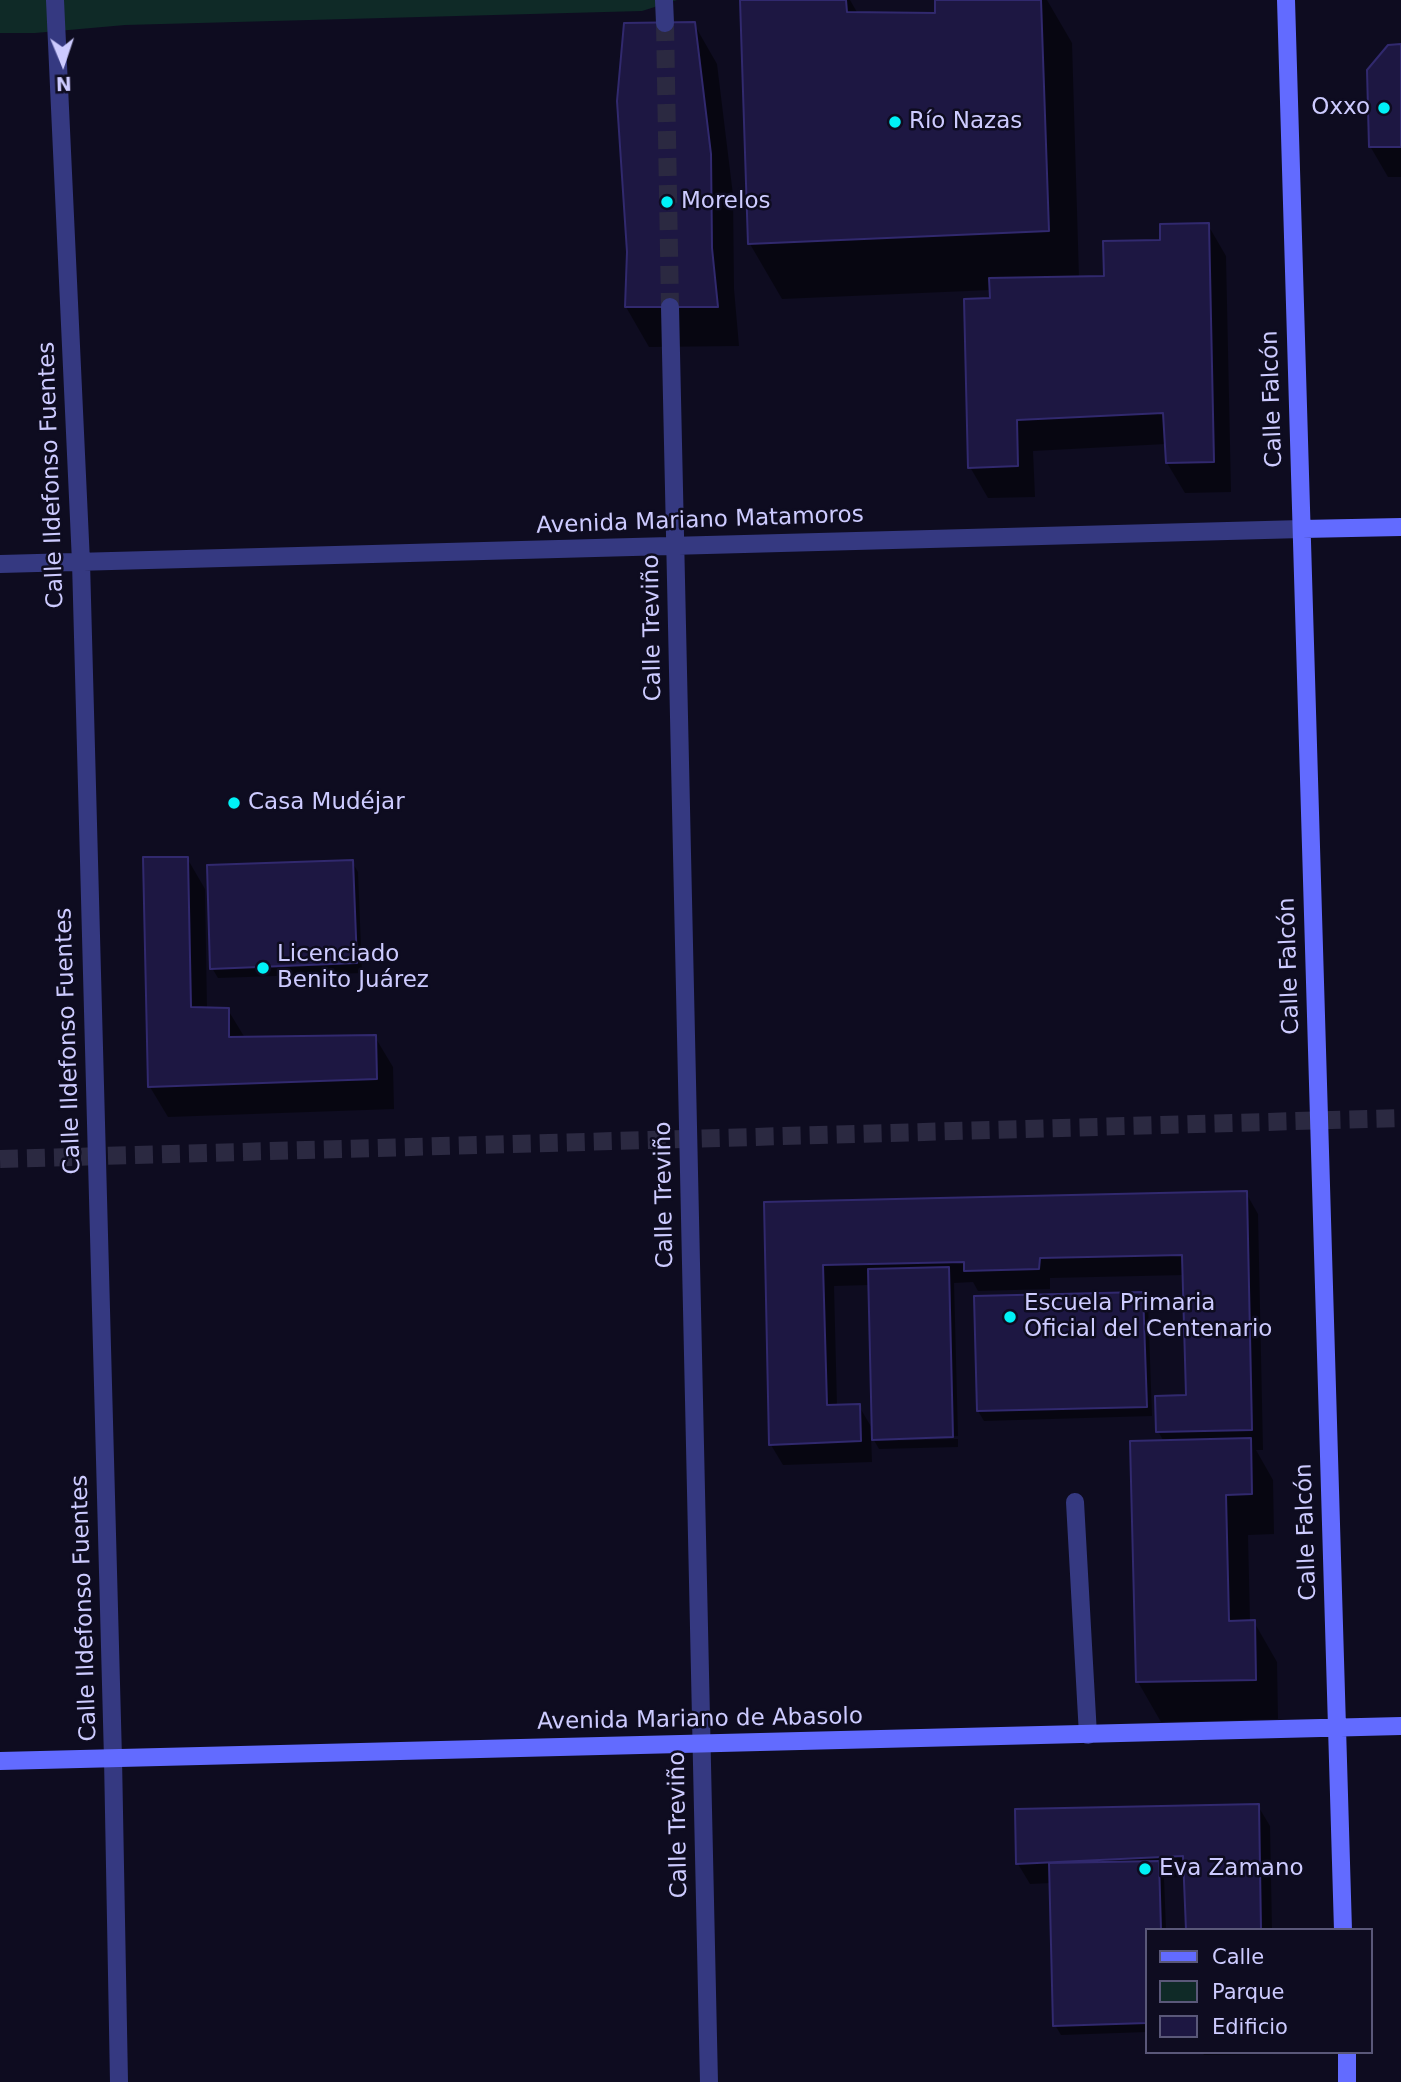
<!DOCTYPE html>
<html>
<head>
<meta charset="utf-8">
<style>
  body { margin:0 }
  #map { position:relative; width:1401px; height:2082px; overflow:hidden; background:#0e0c20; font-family:"DejaVu Sans",sans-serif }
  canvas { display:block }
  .legend { position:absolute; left:1145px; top:1928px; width:228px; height:126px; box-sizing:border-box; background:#0e0c20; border:2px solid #5a5879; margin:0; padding:9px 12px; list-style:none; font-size:21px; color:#cdcbff }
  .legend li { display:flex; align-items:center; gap:14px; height:35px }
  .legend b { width:35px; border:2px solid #5a5879 }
  .north { position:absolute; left:28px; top:28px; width:70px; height:70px; -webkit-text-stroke:5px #0e0c20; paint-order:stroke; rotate:178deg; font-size:19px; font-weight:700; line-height:28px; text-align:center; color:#cdcbff }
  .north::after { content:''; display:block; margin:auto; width:24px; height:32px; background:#cdcbff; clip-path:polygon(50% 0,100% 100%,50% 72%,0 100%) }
</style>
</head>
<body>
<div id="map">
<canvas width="1401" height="2082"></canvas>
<ul class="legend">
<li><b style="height:9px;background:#626bff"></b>Calle</li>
<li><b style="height:19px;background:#0f2a27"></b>Parque</li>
<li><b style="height:19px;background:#1d1742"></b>Edificio</li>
</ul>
<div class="north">N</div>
</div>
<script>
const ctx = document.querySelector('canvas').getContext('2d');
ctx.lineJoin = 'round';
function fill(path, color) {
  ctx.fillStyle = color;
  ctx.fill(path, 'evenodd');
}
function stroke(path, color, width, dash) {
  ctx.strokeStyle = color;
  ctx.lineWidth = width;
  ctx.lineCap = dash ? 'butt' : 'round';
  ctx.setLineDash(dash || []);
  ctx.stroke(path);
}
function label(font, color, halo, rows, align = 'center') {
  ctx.font = font + ' "DejaVu Sans",sans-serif';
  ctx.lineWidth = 5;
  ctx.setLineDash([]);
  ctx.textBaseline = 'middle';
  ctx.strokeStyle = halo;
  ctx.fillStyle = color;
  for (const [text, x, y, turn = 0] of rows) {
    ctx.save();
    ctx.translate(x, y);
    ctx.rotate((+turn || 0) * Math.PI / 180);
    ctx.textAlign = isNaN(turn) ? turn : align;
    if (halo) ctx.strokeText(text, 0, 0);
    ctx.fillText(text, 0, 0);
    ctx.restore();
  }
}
fill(new Path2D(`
  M0,0H677L642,11L125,25L35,33H0Z`), '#0f2a27');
fill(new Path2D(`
  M741,0H850L858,14L936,15L937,0H1047L1072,43L1079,278H1106L1161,242L1208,225L1226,256L1231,492L1185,493L1167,463L1166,444L1033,451L1035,497L988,498L970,467L991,290L782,299L750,244Z
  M694,24L717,64L733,195L734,289L739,346L649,347L626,307L629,252Z
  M1401,46V177H1388L1370,146Z
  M187,858L205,889L207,1009L228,1010L245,1038L375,1037L393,1067L394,1109L168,1117L150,1087Z
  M352,862L358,872L362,973L218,978L212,968Z
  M1246,1193L1258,1214L1263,1450H1256L1273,1480L1274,1534L1248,1535L1250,1622H1254L1277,1662L1278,1719L1161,1722L1138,1682L1164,1442L1158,1431L1187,1397L1185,1275L1050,1278V1289L978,1291L973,1282L954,1283L958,1436L876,1438V1441L958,1439V1447L879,1449L871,1435L872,1462L783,1465L771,1445L766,1203ZM870,1285L873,1430L859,1406H837L834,1286Z
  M1142,1293L1148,1303L1152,1416L984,1421L978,1411Z
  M1258,1806L1270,1826L1272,1930H1188L1185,1877L1164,1878L1166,1930H1147V2032L1061,2035L1055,2025L1051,1883L1030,1884L1018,1864Z
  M1202,2052H1274V2054L1204,2055Z`), '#0007');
const building = new Path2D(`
  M740,0H846L847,12L935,13V0H1041L1049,231L748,244Z
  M695,22L711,154L712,248L718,307H625L627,252L617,101L624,23Z
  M1401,44V147H1369L1367,70L1388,45Z
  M1209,223L1214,462L1166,463L1163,413L1017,420L1018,466L968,468L964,299L990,298L989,278L1104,276L1103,241L1160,240V224Z
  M143,857H188L191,1007L229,1008V1037L376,1035L377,1079L148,1087Z
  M353,860L357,963L210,969L207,865Z
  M1247,1191L1252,1430L1156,1432L1155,1396L1186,1395L1182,1255L1040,1258L1039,1269L964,1271V1262L823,1265L827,1405L860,1404L861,1441L769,1445L764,1202Z
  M949,1267L953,1437L872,1440L868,1269Z
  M1143,1292L1147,1407L977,1411L974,1296Z
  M1251,1438L1252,1494L1226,1495L1229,1621L1255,1620L1256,1680L1136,1682L1130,1441Z
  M1259,1804L1261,1930H1186L1183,1856L1016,1864L1015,1809Z
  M1159,1861L1161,1930H1147V2023L1053,2026L1049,1863Z`);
fill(building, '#1d1742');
stroke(building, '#31296e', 2);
stroke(new Path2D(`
  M665,23L670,307`), '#2b2941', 18, [18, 9]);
stroke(new Path2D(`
  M0,1159L1401,1118`), '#2b2941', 18, [18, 9]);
stroke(new Path2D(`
  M1075,1502L1088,1735`), '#353981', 18);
stroke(new Path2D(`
  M55,0L81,562L113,1758L119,2082
  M664,0L665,23
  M670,307L709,2082
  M0,564L1302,529`), '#353981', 18);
stroke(new Path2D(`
  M1286,0L1343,1930
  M1302,529L1401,527
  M0,1761L1401,1726
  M1347,2052V2082`), '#626bff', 18);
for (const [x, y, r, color] of [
  [1384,108,7,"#00f1f6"],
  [895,122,7,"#00f1f6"],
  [667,202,7,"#00f1f6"],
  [234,803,7,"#00f1f6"],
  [263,968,7,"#00f1f6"],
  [1010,1317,7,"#00f1f6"],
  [1145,1869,7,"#00f1f6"]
]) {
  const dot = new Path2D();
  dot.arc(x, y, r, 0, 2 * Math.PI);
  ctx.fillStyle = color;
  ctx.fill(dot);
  stroke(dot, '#0e0c20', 2.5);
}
label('23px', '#cdcbff', '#0e0c20', [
  ["Oxxo",1370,108,"right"],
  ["Río Nazas",909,122],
  ["Morelos",681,202],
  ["Casa Mudéjar",248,803],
  ["Licenciado",277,955],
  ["Benito Juárez",277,981],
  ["Escuela Primaria",1024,1304],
  ["Oficial del Centenario",1024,1330],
  ["Eva Zamano",1159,1869]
], 'left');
label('23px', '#cdcbff', '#0e0c20', [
  ["Calle Falcón",1273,399,-92],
  ["Calle Ildefonso Fuentes",52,475,-92],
  ["Avenida Mariano Matamoros",700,521,-2],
  ["Calle Treviño",653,628,-91],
  ["Calle Falcón",1290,966,-92],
  ["Calle Ildefonso Fuentes",69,1041,-92],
  ["Calle Treviño",665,1195,-91],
  ["Calle Falcón",1307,1532,-92],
  ["Calle Ildefonso Fuentes",85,1608,-92],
  ["Avenida Mariano de Abasolo",700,1720,-1],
  ["Calle Treviño",679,1825,-91]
]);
</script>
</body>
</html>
